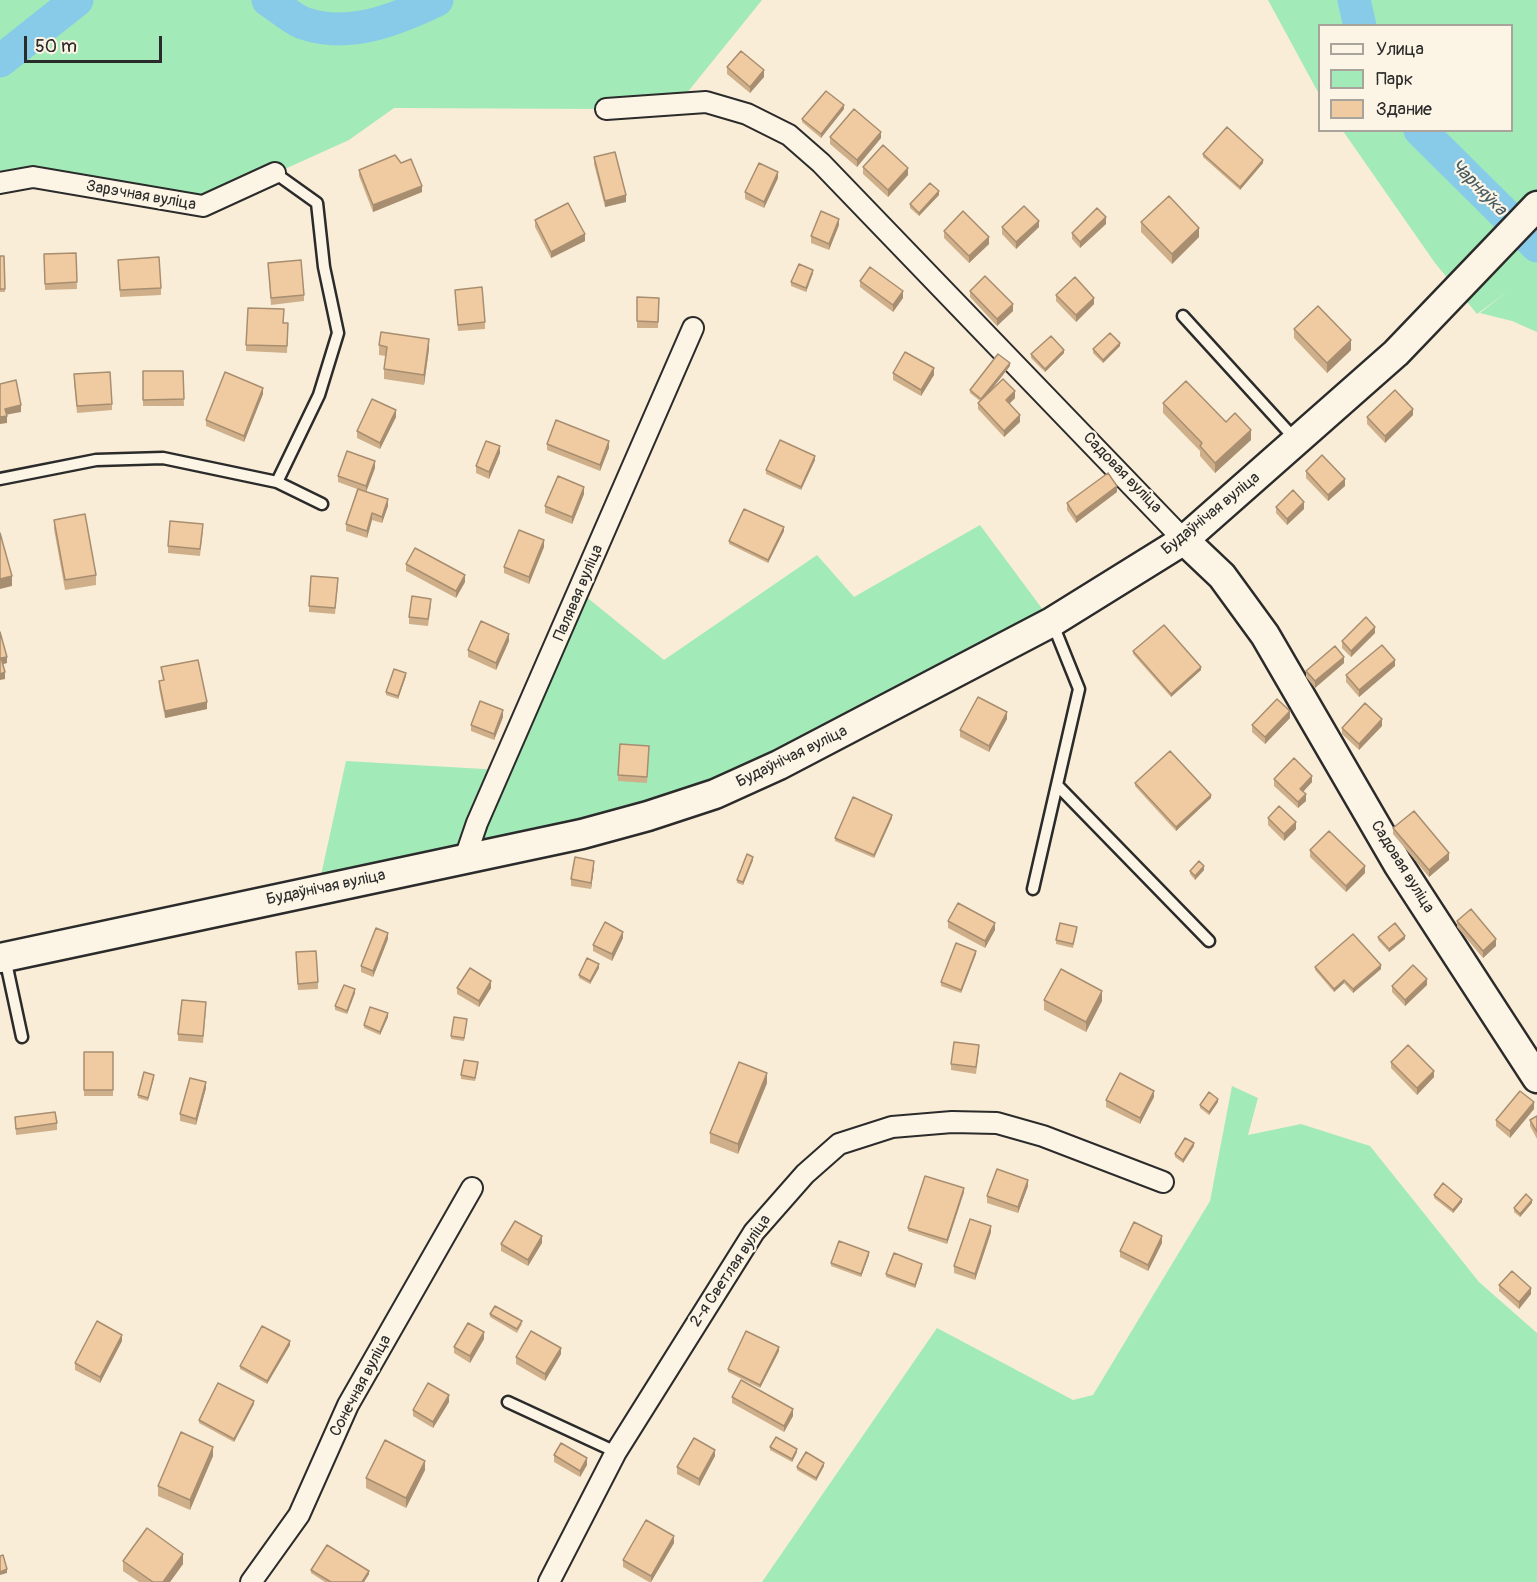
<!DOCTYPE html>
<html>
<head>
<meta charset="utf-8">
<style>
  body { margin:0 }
  #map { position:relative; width:1537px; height:1582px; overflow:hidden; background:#faedd7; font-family:Pangolin,sans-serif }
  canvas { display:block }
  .legend { position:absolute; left:1318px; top:24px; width:195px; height:108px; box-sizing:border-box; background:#fcf5e5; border:2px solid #a8a49b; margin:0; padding:8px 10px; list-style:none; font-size:18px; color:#2b2b2b }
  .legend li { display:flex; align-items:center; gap:12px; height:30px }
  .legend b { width:30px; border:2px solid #a8a49b }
  .scale { position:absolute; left:24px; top:36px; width:138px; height:27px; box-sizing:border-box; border:3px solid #2b2b2b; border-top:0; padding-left:8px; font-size:18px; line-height:21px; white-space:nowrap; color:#2b2b2b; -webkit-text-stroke:4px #fcf5e5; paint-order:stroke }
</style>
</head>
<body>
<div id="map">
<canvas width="1537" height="1582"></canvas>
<ul class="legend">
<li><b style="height:8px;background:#fcf5e5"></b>Улица</li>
<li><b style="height:16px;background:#a2eab8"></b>Парк</li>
<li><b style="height:16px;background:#f0cba1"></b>Здание</li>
</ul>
<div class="scale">50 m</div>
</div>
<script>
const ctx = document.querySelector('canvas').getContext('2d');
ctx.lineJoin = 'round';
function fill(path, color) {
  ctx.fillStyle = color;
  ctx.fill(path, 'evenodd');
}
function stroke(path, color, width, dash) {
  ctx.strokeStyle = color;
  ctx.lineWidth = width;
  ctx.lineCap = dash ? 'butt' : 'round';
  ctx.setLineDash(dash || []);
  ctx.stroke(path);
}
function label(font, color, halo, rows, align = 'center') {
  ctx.font = font + ' Pangolin,sans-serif';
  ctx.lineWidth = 4.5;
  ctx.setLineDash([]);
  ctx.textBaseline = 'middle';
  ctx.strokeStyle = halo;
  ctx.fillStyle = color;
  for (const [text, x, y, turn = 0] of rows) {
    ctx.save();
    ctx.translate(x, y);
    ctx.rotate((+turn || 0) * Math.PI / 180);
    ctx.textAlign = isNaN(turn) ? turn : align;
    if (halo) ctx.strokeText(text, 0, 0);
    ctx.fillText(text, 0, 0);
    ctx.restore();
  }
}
fill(new Path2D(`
  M0,0H762L678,104L606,109L394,108L349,140L203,206L0,183Z
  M1268,0H1537V332L1512,321L1480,313L1508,291L1477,314L1435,263L1343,131L1512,130V26H1320L1319,94Z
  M980,525L1052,622L715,794L318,889L346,761L501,770L579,591L664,660L817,555L854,597Z
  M1232,1086L1258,1098L1248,1135L1301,1124L1370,1146L1479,1282L1537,1333V1582H762L937,1328L1073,1400L1093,1395L1210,1201Z`), '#a2eab8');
stroke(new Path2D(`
  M268,0C279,7 291,18 303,23C349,39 395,20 437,0
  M1354,0L1360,26
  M0,61L77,0
  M1420,130L1537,246`), '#88cbe9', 33);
const lane = new Path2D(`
  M275,173L317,203L324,267L338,333L319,395L277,482
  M1183,316L1295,439
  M0,479L96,460L163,458L277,482L322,504
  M1057,785L1209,941
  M1033,889L1079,689L1052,622
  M5,958L22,1037
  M508,1402L616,1452`);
const street = new Path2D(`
  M606,109L706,102L747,114L789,135L821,163L1184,540
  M0,183L33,177L203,206L275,173
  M465,858L477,823L693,328
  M251,1582L299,1515L348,1405L472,1188
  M549,1582L616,1452L754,1232L805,1174L839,1144L892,1127L952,1122L997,1123L1043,1136L1163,1182`);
const secondary = new Path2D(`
  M1184,540L1222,576L1265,635L1398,864L1537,1078
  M0,958L582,834L648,816L715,794L779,765L1052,622L1184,540L1396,353L1537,206`);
stroke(lane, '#2b2b2b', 15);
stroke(street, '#2b2b2b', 24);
stroke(secondary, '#2b2b2b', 33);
stroke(lane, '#fcf5e5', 10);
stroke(street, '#fcf5e5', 20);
stroke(secondary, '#fcf5e5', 28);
fill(new Path2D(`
  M727,67L764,77L750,93L727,74Z
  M844,109L821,138L802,122V119Z
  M830,137L881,138L857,167L830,144Z
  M1203,154L1263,163L1240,190L1203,157Z
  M594,157L626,202L605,207L594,164Z
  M863,167L908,175L888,197L863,174Z
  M359,170L422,192L373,212L359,176Z
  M778,178L764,208L745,199V192Z
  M939,195L919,216L910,208V204Z
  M535,220L585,241L551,258L535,227Z
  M1141,222L1199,237L1172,264L1141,232Z
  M1106,224L1080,248L1072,239V233Z
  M839,225L829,250L811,243V236Z
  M1002,227H1039L1016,249L1002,234Z
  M944,231L989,244L969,263L944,238Z
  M76,253L77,289L45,290L44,254Z
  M0,256H4L5,292H0Z
  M118,260L161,288V295L120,297Z
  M268,263L304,295V301L271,305Z
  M813,273L806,292L791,286V282Z
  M860,281L903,298L893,312L860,287Z
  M455,290L485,322V329L458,331Z
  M970,291L1013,311L997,326L970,297Z
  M1056,295L1094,304L1076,322L1056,301Z
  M637,297L659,298L658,328H637Z
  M288,323L287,353L246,351V345Z
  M1294,329L1351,350L1327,373L1294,338Z
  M379,345L429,349L424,385L384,379V369L386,356L379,355Z
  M1120,346L1103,363L1093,353V349Z
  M1064,353L1045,372L1031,358V354Z
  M1010,366L990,391L1015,398L1009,404L1020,422L1004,437L978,409V403L980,401L970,393V390Z
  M143,371H183L184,406H143Z
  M893,373L934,375L921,396L893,380Z
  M74,381L112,404V410L77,413Z
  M263,394L244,442L206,426V420Z
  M1163,403L1226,422L1251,440L1215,473L1200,456V451L1163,413Z
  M1413,415L1385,443L1367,424V417Z
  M396,417L380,449L357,438V431Z
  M547,444L609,448L600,471L547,450Z
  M500,453L489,479L476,473V466Z
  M815,460L801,490L766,474V470Z
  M375,468L366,492L388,506L382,523L372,520L367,538L346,531V524L357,489L338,482V476Z
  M1306,471L1345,486L1328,501L1306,478Z
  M1117,492L1076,523L1067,510V503Z
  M584,494L572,524L545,513V506Z
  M1276,507L1304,509L1287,525L1276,513Z
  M54,520L96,575V585L65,590L54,529Z
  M203,531L200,556L168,553V546Z
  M784,531L768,563L729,544V541Z
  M544,547L529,584L504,573V567Z
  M406,564L465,582L456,598L406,571Z
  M338,584L335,614L309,612V606Z
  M431,605L428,626L409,624V617Z
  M1375,633L1351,657L1342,648V641Z
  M509,641L496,670L468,657V650Z
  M1133,651L1201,670L1171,697L1133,654Z
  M1344,663L1315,688L1306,677V671Z
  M1395,666L1359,697L1346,682V675Z
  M161,667L207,709L165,718L159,688V681L163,680Z
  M406,676L398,699L386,695V692Z
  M503,717L494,740L471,731V725Z
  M1290,718L1265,744L1252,732V725Z
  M1007,719L989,752L960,737V730Z
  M1382,726L1359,750L1342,734V728Z
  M649,746L647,783L618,781V775Z
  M1274,779L1312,782L1303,792L1306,801L1298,808L1274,786Z
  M1135,783L1211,798L1176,831L1135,786Z
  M892,818L874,858L835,841V838Z
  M1268,818L1296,829L1284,841L1268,825Z
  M1393,828L1449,860L1429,877L1393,834Z
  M1310,850L1365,873L1346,892L1310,857Z
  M753,860L743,885L737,883V880Z
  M594,867L591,889L571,886V879Z
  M1204,870L1195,880L1190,874V871Z
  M948,921L995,930L985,948L948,928Z
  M1457,921L1496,946L1483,958L1457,927Z
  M1077,930L1073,948L1056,944V940Z
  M1378,937L1405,939L1389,952L1378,940Z
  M623,938L612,961L593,951V945Z
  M388,939L373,977L361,972V966Z
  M976,954L961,993L941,986V982Z
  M296,958L318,982V989L298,990Z
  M1315,967L1381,969L1353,993L1344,983L1334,992L1315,970Z
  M599,968L590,984L579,978V975Z
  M1427,985L1405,1006L1392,992V986Z
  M457,988H491L479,1007L457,994Z
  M355,993L347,1014L335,1010V1006Z
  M1044,1000L1102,1001L1086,1032L1044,1010Z
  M206,1009L203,1043L178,1041V1034Z
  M388,1017L380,1035L364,1028V1025Z
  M467,1022L464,1041L451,1039V1036Z
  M979,1051L976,1074L951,1070V1064Z
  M84,1052H113V1096H84Z
  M1391,1062L1434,1077L1417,1095L1391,1068Z
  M478,1066L475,1081L461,1079V1075Z
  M154,1078L148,1101L138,1098V1095Z
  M767,1083L738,1154L710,1143V1133Z
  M206,1088L196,1125L180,1121V1114Z
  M1154,1097L1140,1124L1106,1107V1100Z
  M1218,1102L1209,1115L1200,1108V1105Z
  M1534,1109L1510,1138L1496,1126V1120Z
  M1537,1116V1139L1530,1126V1120Z
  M15,1117L57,1123V1130L16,1135Z
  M1194,1146L1183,1163L1175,1157V1154Z
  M1028,1186L1018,1213L987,1203V1196Z
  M964,1192L947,1244L908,1231V1228Z
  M1434,1195L1462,1202L1453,1213L1434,1198Z
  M1532,1203L1520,1217L1514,1212V1208Z
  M991,1232L975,1280L954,1273V1266Z
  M542,1243L528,1266L501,1251V1244Z
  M1162,1243L1148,1271L1120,1257V1251Z
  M869,1255L861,1277L831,1266V1263Z
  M922,1267L915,1288L886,1277V1274Z
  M1499,1285L1531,1294L1519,1309L1499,1291Z
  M490,1314L522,1324L517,1333L490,1317Z
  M484,1339L470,1363L454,1353V1347Z
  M122,1341L100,1383L75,1370V1363Z
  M290,1345L267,1384L240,1369V1366Z
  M779,1351L760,1388L728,1372V1369Z
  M561,1354L545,1381L516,1364V1357Z
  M732,1397L793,1416L784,1432L732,1403Z
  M449,1402L433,1428L413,1416V1410Z
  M254,1404L234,1442L199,1423V1420Z
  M770,1447L797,1452L792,1462L770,1450Z
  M554,1455L587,1465L580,1477L554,1462Z
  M213,1456L190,1510L158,1496V1486Z
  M715,1456L699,1486L677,1474V1467Z
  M824,1466L816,1481L797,1470V1467Z
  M425,1470L406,1508L366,1488V1478Z
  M674,1543L651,1582H649L623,1567V1560Z
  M123,1561L183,1564L170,1582H139L123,1571Z
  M311,1570L369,1574L364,1582H325L311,1573Z`), '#ceaf8a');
fill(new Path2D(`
  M764,70V77L750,93V87Z
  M844,105V109L821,138V134Z
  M881,132V138L857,167V160Z
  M1263,160V163L1240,190V187Z
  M908,168V175L888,197V190Z
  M778,172V178L764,208V202Z
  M422,186V192L373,212V205Z
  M939,191V195L919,216V213Z
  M626,195V202L605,207V201Z
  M1106,217V224L1080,248V242Z
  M839,219V225L829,250V244Z
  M1039,221V227L1016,249V242Z
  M1199,228V237L1172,264V254Z
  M585,234V241L551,258V252Z
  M989,237V244L969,263V256Z
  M813,270V273L806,292V288Z
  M903,291V298L893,312V305Z
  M1094,298V304L1076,322V315Z
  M1013,304V311L997,326V319Z
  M429,339V349L424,385V375Z
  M1351,340V350L1327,373V363Z
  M1120,343V346L1103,363V360Z
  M1064,350V353L1045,372V369Z
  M1010,363V366L981,403V399Z
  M934,368V375L921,396V390Z
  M263,388V394L244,442V436Z
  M1015,391V398L1006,407V400Z
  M21,405V412L5,415V409Z
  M1413,409V415L1385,443V436Z
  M396,410V417L380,449V443Z
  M1020,415V422L1004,437V431Z
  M7,416V423L0,424V417Z
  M1251,430V440L1215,473V463Z
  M609,441V448L600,471V465Z
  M500,446V453L489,479V472Z
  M815,456V460L801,490V487Z
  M375,461V468L366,492V486Z
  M1345,479V486L1328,501V495Z
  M1117,486V492L1076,523V517Z
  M584,487V494L572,524V517Z
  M388,499V506L382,523V517Z
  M1304,502V509L1287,525V519Z
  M372,513V520L367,538V531Z
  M784,527V531L768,563V560Z
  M544,540V547L529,584V577Z
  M465,575V582L456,598V591Z
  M12,576V586L0,589V579Z
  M1375,627V633L1351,657V651Z
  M509,634V641L496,670V663Z
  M7,657V663L1,665V658Z
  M1344,657V663L1315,688V681Z
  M1395,660V666L1359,697V690Z
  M1201,667V670L1171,697V694Z
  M5,672V679L0,680V674Z
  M406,673V676L398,699V696Z
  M207,702V709L165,718V711Z
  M503,710V717L494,740V734Z
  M1290,711V718L1265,744V737Z
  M1007,712V719L989,752V746Z
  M1382,719V726L1359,750V744Z
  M1312,776V782L1300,795V789Z
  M1306,794V801L1298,808V802Z
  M1211,795V798L1176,831V827Z
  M892,815V818L874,858V855Z
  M1296,822V829L1284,841V834Z
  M1449,853V860L1429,877V870Z
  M753,857V860L743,885V882Z
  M594,861V867L591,889V883Z
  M1204,866V870L1195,880V876Z
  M1365,866V873L1346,892V886Z
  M995,923V930L985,948V941Z
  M623,932V938L612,961V954Z
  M388,933V939L373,977V971Z
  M1405,936V939L1389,952V949Z
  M1496,939V946L1483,958V951Z
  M976,951V954L961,993V990Z
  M599,964V968L590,984V981Z
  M1381,965V969L1353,993V989Z
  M1427,979V985L1405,1006V1000Z
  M1344,980V983L1334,992V989Z
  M491,981V988L479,1007V1001Z
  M355,989V993L347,1014V1011Z
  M1102,991V1001L1086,1032V1022Z
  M388,1013V1017L380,1035V1032Z
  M1434,1071V1077L1417,1095V1088Z
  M767,1073V1083L738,1154V1144Z
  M206,1082V1088L196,1125V1119Z
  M1154,1091V1097L1140,1124V1118Z
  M1218,1099V1102L1209,1115V1112Z
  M1534,1102V1109L1510,1138V1131Z
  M1194,1143V1146L1183,1163V1160Z
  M1028,1180V1186L1018,1213V1207Z
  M964,1188V1192L947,1244V1240Z
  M1462,1199V1202L1453,1213V1210Z
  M1532,1200V1203L1520,1217V1214Z
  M991,1226V1232L975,1280V1274Z
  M542,1236V1243L528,1266V1260Z
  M1162,1236V1243L1148,1271V1265Z
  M869,1252V1255L861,1277V1274Z
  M922,1264V1267L915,1288V1285Z
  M1531,1288V1294L1519,1309V1302Z
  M484,1332V1339L470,1363V1356Z
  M122,1335V1341L100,1383V1377Z
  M290,1341V1345L267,1384V1381Z
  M779,1347V1351L760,1388V1385Z
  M561,1348V1354L545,1381V1374Z
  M449,1395V1402L433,1428V1422Z
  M254,1401V1404L234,1442V1439Z
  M793,1409V1416L784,1432V1426Z
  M213,1447V1456L190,1510V1500Z
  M797,1449V1452L792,1462V1459Z
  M715,1450V1456L699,1486V1479Z
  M587,1458V1465L580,1477V1471Z
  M425,1461V1470L406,1508V1498Z
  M824,1463V1466L816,1481V1478Z
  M674,1536V1543L651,1582V1576Z
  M183,1554V1564L170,1582H163Z
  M7,1569V1573L0,1575V1572Z
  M369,1571V1574L364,1582H362Z`), '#a88e71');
const building = new Path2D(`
  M741,51L764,70L750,87L727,67Z
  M826,91L844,105L821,134L802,119Z
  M854,109L881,132L857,160L830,137Z
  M1227,127L1263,160L1240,187L1203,154Z
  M883,145L908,168L888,190L863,167Z
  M615,152L626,195L605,201L594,157Z
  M395,155L401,163L411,159L422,186L373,205L359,170Z
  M759,163L778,172L764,202L745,192Z
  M930,183L939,191L919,213L910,204Z
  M1169,196L1199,228L1172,254L1141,222Z
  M568,203L585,234L551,252L535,220Z
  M1024,206L1039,221L1016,242L1002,227Z
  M1097,208L1106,217L1080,242L1072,233Z
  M821,211L839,219L829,244L811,236Z
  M963,211L989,237L969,256L944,231Z
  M76,253L77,282L45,284L44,254Z
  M0,256H4L5,289H0Z
  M159,257L161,288L120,290L118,260Z
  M301,260L304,295L271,298L268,263Z
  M799,264L813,270L806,288L791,282Z
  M870,267L903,291L893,305L860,281Z
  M985,276L1013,304L997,319L970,291Z
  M1075,277L1094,298L1076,315L1056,295Z
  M482,287L485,322L458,325L455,290Z
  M637,297L659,298L658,322L637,321Z
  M1318,306L1351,340L1327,363L1294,329Z
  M248,308L284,309L283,323H288L287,346L246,345Z
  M381,332L429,339L424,375L384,369L387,347L379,345Z
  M1110,333L1120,343L1103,360L1093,349Z
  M1051,336L1064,350L1045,369L1031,354Z
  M905,352L934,368L921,390L893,373Z
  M998,354L1010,363L981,399L970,390Z
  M143,371H183L184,399L143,400Z
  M110,372L112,404L77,406L74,374Z
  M225,372L263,388L244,436L206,420Z
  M1003,379L1015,391L1006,400L1020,415L1004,431L978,403Z
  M16,380L21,405L5,409L7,416L0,417V384Z
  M1186,381L1226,422L1235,413L1251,430L1215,463L1200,446L1202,443L1163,403Z
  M1395,390L1413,409L1385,436L1367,417Z
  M372,399L396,410L380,443L357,431Z
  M556,420L609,441L600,465L547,444Z
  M780,440L815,456L801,487L766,470Z
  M486,441L500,446L489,472L476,466Z
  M347,451L375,461L366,486L338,476Z
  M1322,455L1345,479L1328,495L1306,471Z
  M1108,473L1117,486L1076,517L1067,503Z
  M558,476L584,487L572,517L545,506Z
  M358,489L388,499L382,517L372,513L367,531L346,524Z
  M1293,490L1304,502L1287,519L1276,507Z
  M744,509L784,527L768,560L729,541Z
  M85,514L96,575L65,580L54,520Z
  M170,521L203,524L200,549L168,546Z
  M519,530L544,540L529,577L504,567Z
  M0,533L12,576L0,579Z
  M415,548L465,575L456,591L406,564Z
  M311,576L338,578L335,608L309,606Z
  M412,596L431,599L428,619L409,617Z
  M1366,617L1375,627L1351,651L1342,641Z
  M481,621L509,634L496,663L468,650Z
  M1164,625L1201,667L1171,694L1133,651Z
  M0,632L7,657L1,658L5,672L0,674Z
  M1382,645L1395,660L1359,690L1346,675Z
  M1335,646L1344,657L1315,681L1306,671Z
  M198,660L207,702L165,711L159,681L164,680L161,667Z
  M394,669L406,673L398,696L386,692Z
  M978,697L1007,712L989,746L960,730Z
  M1277,699L1290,711L1265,737L1252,725Z
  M480,701L503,710L494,734L471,725Z
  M1365,703L1382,719L1359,744L1342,728Z
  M620,744L649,746L647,777L618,775Z
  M1170,751L1211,795L1176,827L1135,783Z
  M1294,758L1312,776L1300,789L1306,794L1298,802L1274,779Z
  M853,797L892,815L874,855L835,838Z
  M1279,806L1296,822L1284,834L1268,818Z
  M1414,811L1449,853L1429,870L1393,828Z
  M1329,831L1365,866L1346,886L1310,850Z
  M747,854L753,857L743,882L737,880Z
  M575,857L594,861L591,883L571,879Z
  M1199,861L1204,866L1195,876L1190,871Z
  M958,903L995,923L985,941L948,921Z
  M1471,909L1496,939L1483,951L1457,921Z
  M605,922L623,932L612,954L593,945Z
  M1060,923L1077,927L1073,944L1056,940Z
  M1395,923L1405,936L1389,949L1378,937Z
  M376,928L388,933L373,971L361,966Z
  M1353,934L1381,965L1353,989L1344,980L1334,989L1315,967Z
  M956,943L976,951L961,990L941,982Z
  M316,951L318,982L298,984L296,952Z
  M587,958L599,964L590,981L579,975Z
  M1413,965L1427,979L1405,1000L1392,986Z
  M470,968L491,981L479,1001L457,988Z
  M1061,969L1102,991L1086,1022L1044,1000Z
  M344,985L355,989L347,1011L335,1006Z
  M182,1000L206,1002L203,1036L178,1034Z
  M370,1007L388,1013L380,1032L364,1025Z
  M454,1017L467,1019L464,1038L451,1036Z
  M954,1042L979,1045L976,1067L951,1064Z
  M1408,1045L1434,1071L1417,1088L1391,1062Z
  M84,1052H113V1090H84Z
  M464,1060L478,1062L475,1078L461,1075Z
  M739,1062L767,1073L738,1144L710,1133Z
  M144,1072L154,1075L148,1098L138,1095Z
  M1120,1073L1154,1091L1140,1118L1106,1100Z
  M190,1078L206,1082L196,1119L180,1114Z
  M1520,1091L1534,1102L1510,1131L1496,1120Z
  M1209,1092L1218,1099L1209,1112L1200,1105Z
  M55,1112L57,1123L16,1129L15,1117Z
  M1537,1116V1132L1530,1120Z
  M1185,1138L1194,1143L1183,1160L1175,1154Z
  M997,1169L1028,1180L1018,1207L987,1196Z
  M925,1176L964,1188L947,1240L908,1228Z
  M1443,1183L1462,1199L1453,1210L1434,1195Z
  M1526,1194L1532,1200L1520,1214L1514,1208Z
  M970,1219L991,1226L975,1274L954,1266Z
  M515,1221L542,1236L528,1260L501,1244Z
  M1134,1222L1162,1236L1148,1265L1120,1251Z
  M839,1241L869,1252L861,1274L831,1263Z
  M894,1253L922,1264L915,1285L886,1274Z
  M1512,1271L1531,1288L1519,1302L1499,1285Z
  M495,1306L522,1321L517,1329L490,1314Z
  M97,1321L122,1335L100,1377L75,1363Z
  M468,1323L484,1332L470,1356L454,1347Z
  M262,1326L290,1341L267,1381L240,1366Z
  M531,1331L561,1348L545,1374L516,1357Z
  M746,1331L779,1347L760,1385L728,1369Z
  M741,1380L793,1409L784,1426L732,1397Z
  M218,1383L254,1401L234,1439L199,1420Z
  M428,1383L449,1395L433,1422L413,1410Z
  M181,1432L213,1447L190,1500L158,1486Z
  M776,1437L797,1449L792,1459L770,1447Z
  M694,1438L715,1450L699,1479L677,1467Z
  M385,1440L425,1461L406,1498L366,1478Z
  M561,1443L587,1458L580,1471L554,1455Z
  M806,1452L824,1463L816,1478L797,1467Z
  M646,1520L674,1536L651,1576L623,1560Z
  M147,1528L183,1554L163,1582H153L123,1561Z
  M327,1545L369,1571L362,1582H331L311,1570Z
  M3,1555L7,1569L0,1572V1556Z`);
fill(building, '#f0cba1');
stroke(building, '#a88e71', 1.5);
label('16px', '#2b2b2b', '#fcf5e5', [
  ["Зарэчная вуліца",141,196,10],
  ["Садовая вуліца",1122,473,46],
  ["Будаўнічая вуліца",1211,514,-39],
  ["Палявая вуліца",579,593,-67],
  ["Будаўнічая вуліца",792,757,-26],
  ["Садовая вуліца",1402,867,58],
  ["Будаўнічая вуліца",326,888,-12],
  ["2-я Светлая вуліца",731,1271,-56],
  ["Сонечная вуліца",361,1386,-62]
]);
label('italic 18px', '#475b64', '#fcf5e5', [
  ["Чарняўка",1478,188,45]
]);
</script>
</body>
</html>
